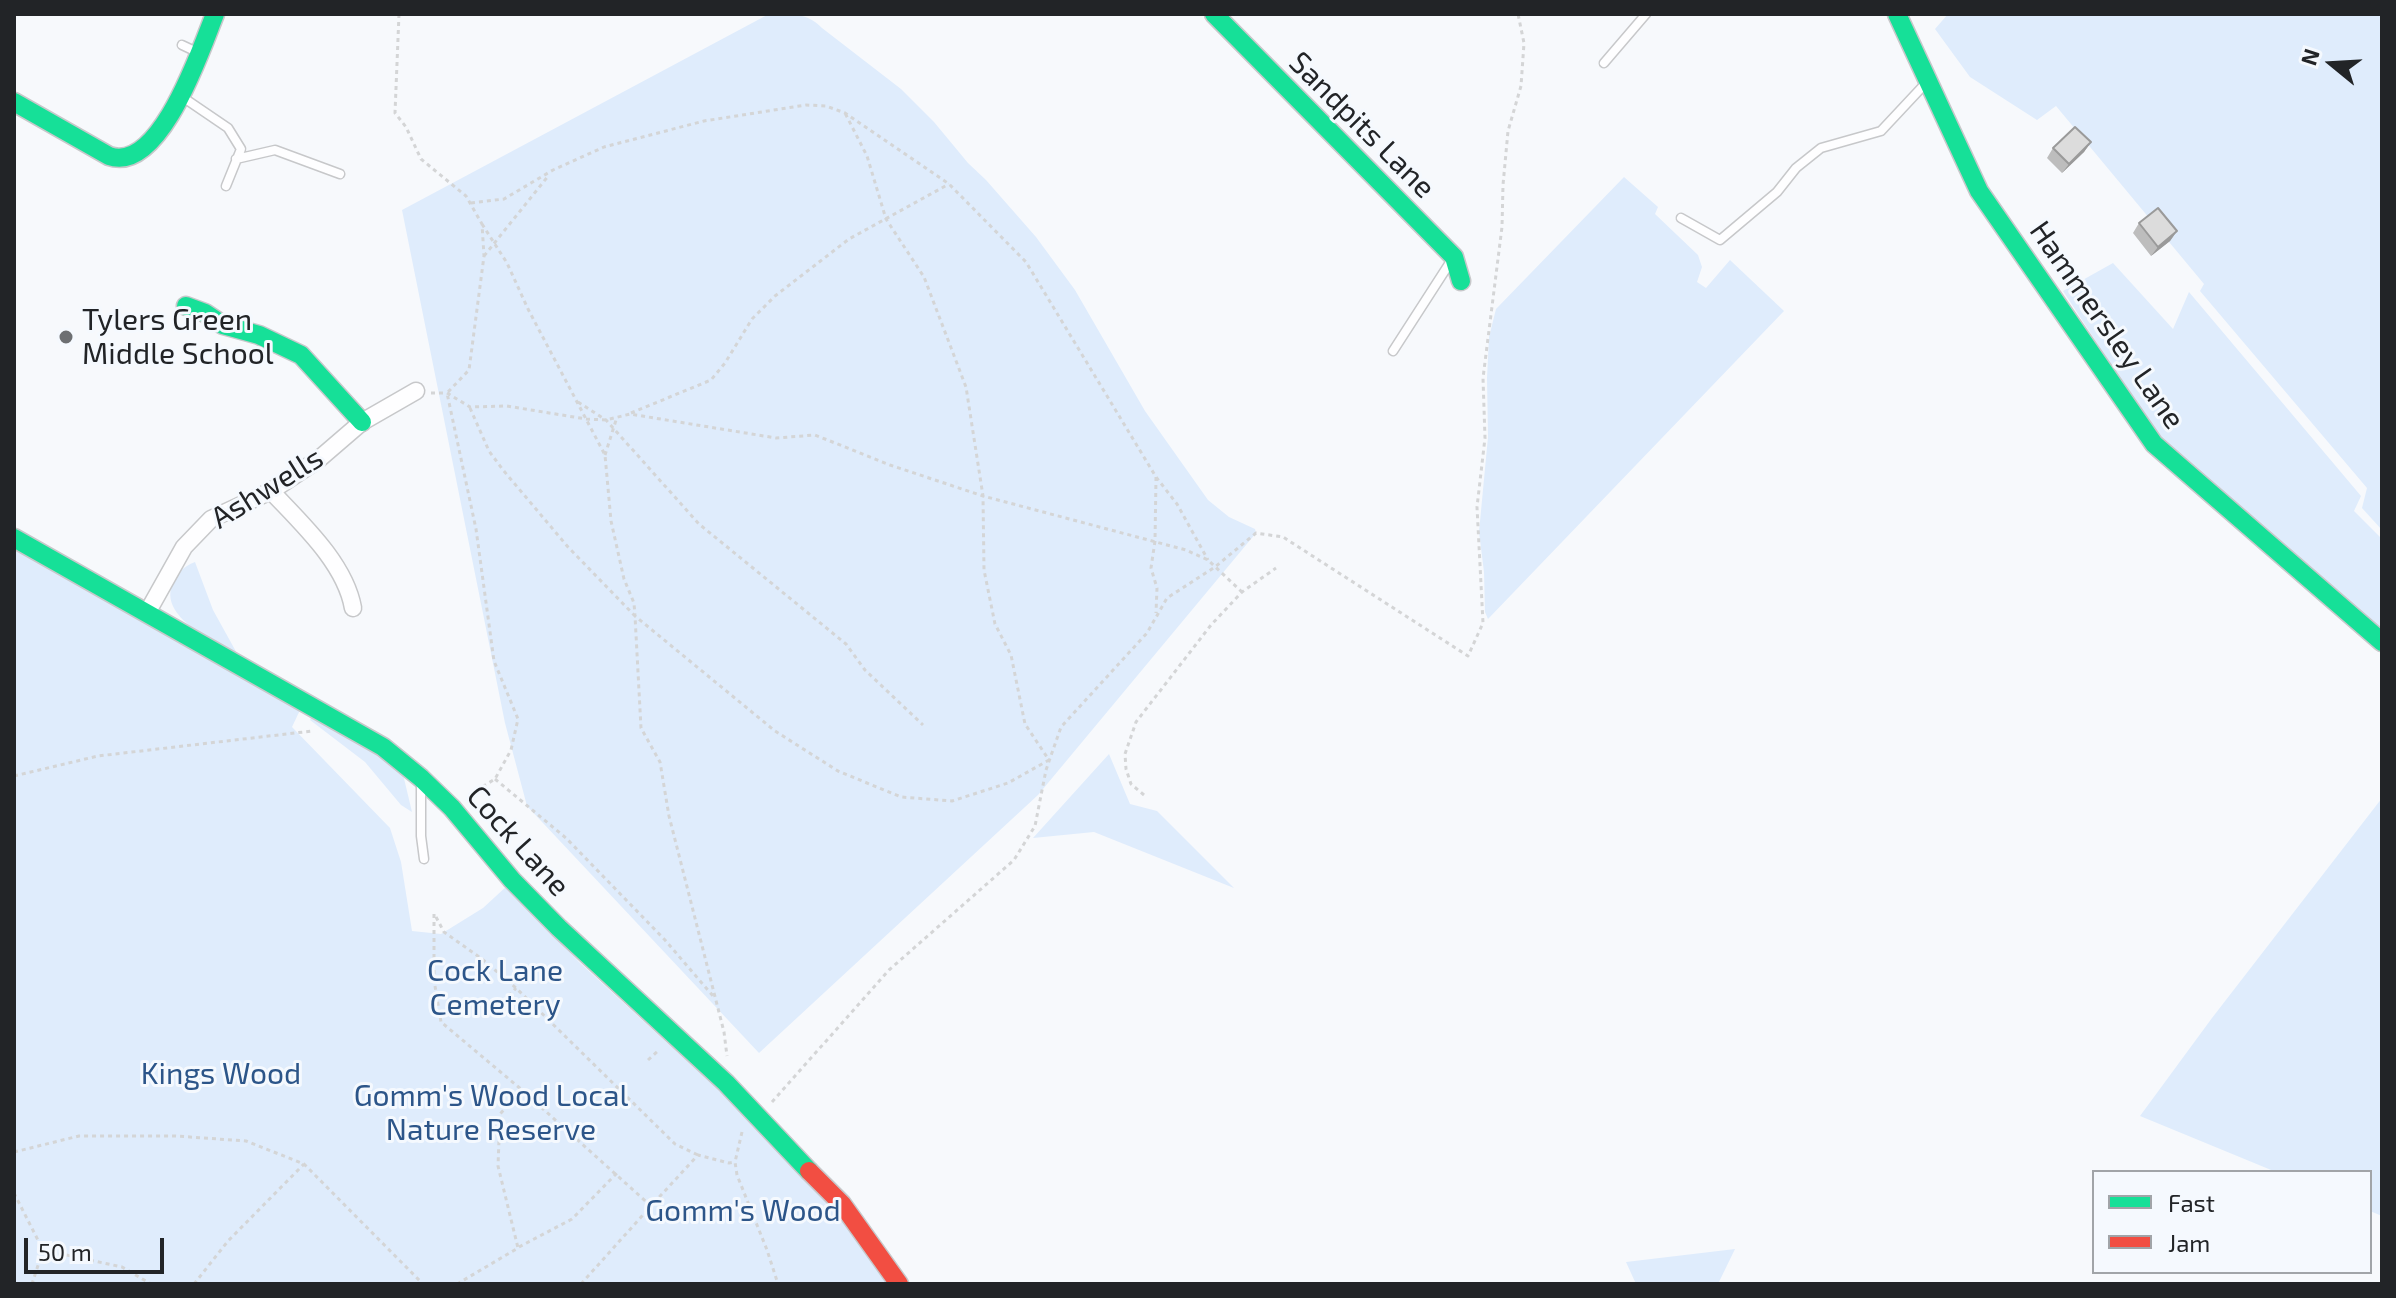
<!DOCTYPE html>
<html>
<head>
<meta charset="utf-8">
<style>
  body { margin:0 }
  #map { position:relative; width:2396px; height:1298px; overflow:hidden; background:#f7f9fc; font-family:"Exo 2",sans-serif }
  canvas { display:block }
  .frame { position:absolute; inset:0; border:16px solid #222427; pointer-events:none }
  .legend { position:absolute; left:2092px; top:1170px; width:280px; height:104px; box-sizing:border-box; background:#f5f9fe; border:2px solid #a1a4a8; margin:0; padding:10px 14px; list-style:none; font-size:24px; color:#222427 }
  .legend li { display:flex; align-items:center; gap:16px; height:40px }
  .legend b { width:40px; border:2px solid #a1a4a8 }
  .north { position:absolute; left:2292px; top:24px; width:80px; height:80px; -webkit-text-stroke:6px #f5f9fe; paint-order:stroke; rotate:288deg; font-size:22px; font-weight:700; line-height:32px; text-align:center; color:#222427 }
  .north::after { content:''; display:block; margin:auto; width:28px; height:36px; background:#222427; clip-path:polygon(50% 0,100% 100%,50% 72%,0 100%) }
  .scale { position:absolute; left:24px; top:1238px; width:140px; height:36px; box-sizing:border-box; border:4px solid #222427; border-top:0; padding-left:10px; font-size:24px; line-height:28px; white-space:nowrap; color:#222427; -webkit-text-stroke:6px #f5f9fe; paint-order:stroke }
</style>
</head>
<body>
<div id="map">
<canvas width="2396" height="1298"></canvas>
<div class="frame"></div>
<ul class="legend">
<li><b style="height:10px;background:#16e098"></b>Fast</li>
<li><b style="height:10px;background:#f24e42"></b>Jam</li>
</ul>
<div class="north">N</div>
<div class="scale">50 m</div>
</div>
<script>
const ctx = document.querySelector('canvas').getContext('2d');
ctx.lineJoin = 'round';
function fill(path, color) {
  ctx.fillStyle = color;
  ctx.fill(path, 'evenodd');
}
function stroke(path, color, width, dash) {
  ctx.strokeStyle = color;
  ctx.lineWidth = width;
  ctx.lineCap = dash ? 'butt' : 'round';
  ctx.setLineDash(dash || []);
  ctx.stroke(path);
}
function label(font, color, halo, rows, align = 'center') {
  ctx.font = font + ' "Exo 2",sans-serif';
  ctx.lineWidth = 6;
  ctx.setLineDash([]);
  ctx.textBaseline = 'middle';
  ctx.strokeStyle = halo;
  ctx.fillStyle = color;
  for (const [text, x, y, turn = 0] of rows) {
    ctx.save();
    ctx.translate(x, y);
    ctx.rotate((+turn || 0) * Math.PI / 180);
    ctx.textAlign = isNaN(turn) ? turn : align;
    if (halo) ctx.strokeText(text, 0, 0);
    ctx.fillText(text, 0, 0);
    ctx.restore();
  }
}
fill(new Path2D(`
  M769,14C791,14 807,12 822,28L901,89L934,122L968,163L986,180L1036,237L1075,290L1145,411L1208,500L1229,517L1255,529L1256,533L1038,795L759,1053L527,806L505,723L402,210Z
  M1948,14H2382V530L2362,508L2367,488L2200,291L2204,284L2056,106L2037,120L1970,77L1935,29Z
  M1624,177L1658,207L1655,214L1698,255L1702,267L1697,282L1706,288L1730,260L1784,311L1488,619L1485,612L1484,572L1479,532L1488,437L1487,378L1489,337L1496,309Z
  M2113,263L2173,329L2189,292L2361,496L2354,511L2382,539V631L2157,435L2063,291Z
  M14,542L301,708L292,727L390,828L401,862L412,931L441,934L483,908L508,885L579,962L796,1161L895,1284H14Z
  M195,562L213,610L239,657C216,642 157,617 173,583C179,571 183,567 195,562Z
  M312,715L402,770L412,812L401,805L365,762L310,720Z
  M1109,754L1130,804L1157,811L1234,888L1094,832L1033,838Z
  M2382,798V1216L2370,1211V1172H2276L2140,1116L2212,1018Z
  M1735,1249L1718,1284H1636L1626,1262Z`), '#dfecfc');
const lane = new Path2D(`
  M182,45L199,53
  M1604,63L1646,14
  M181,96L228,128L241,149L226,186
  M236,159L275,150L340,174
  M1681,218L1720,240L1777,192L1796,168L1821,148L1881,131L1925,84
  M1393,351L1451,261
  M421,782V836L424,859`);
const street = new Path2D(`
  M271,491C301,523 345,563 353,608
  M147,613L184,547L211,519L271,491L319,459L362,422L416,391`);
const fast = new Path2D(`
  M1214,14L1454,257L1461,281
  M1897,14L1979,191L2154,444L2382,642
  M14,102L109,156C160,174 201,49 215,14
  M186,306L205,313L223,325L259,335L301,355L362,422
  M14,538L383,747L421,778L452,808L512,880L559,928L726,1083L809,1171`);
const jam = new Path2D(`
  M809,1171L842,1204L899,1284`);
stroke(lane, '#c7c8ca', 11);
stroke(street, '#c7c8ca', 19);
stroke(fast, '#c7c8ca', 21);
stroke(jam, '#c7c8ca', 21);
stroke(new Path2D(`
  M399,14L395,113L406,127L421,159L466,196L482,224L484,256L469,370L447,393L476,529L494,661L518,719L511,750L495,779L467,796
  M471,203L504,199L553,170L604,147L704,121L806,105L826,106L845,113L949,184L1026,262L1156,477L1177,504L1208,560
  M482,224L507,263L528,309L605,455L611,521L624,579L634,603L635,616L775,731L838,771L901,797L952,801L1008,783L1049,760L1025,724L1011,655L995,624L984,570L983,496L966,387L924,277L886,219L867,156L845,113
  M484,256L549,175
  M431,393H447L470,407L507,406L586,419L606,420L630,414L776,438L815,435L890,465L983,496L1186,550L1208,560L1242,592
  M578,402L606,420L699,524L846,644L865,670L923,725
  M470,408L489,451L503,470L568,547L635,616L641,728L660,762L669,816L724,1032L727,1056
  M631,413L711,380L725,363L752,319L775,296L849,239L949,184
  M605,455L617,417
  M1156,477L1155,541L1151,568L1157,588L1156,613
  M14,776L98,756L312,731
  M495,779L566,838L665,940L713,996
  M1144,795L1131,784L1126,769L1125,754L1136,722L1211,625L1242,592L1276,568
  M434,914V980L441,1022L522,1090L651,1206L698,1155L729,1163L735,1162
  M436,917L444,932L482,959L516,988L675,1144L698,1155
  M498,1008L516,988
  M648,1060L659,1050
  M772,1102L889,970L1014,860L1035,826L1046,770L1061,727L1147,633L1167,598L1215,567L1256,533L1283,537L1468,656L1483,623L1477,507L1485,438L1483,378L1502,227L1503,185L1508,131L1521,86L1524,43L1518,14
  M742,1132L735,1162L737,1175L767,1250L778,1284
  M14,1152L79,1136H176L246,1141L304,1164L423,1284
  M14,1193L43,1250L32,1284
  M519,1247L572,1219L617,1173
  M43,1250L122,1267L151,1284
  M194,1284L228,1241L304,1164
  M457,1284L518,1248L498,1166L500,1114L522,1090
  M581,1284L651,1206`), '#d4d5d6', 3, [4, 4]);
stroke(lane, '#fefeff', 8);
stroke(street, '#fefeff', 16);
stroke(fast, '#16e098', 18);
stroke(jam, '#f24e42', 18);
fill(new Path2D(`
  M2091,142L2084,152L2062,173L2047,158L2053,148Z
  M2139,223L2177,231L2170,241L2151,256L2133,233Z`), '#bdbdbd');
fill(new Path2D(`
  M2091,142L2084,152L2062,173L2069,164Z
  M2177,231L2170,241L2151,256L2158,247Z`), '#9a9a9a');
const building = new Path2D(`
  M2075,127L2091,142L2069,164L2053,148Z
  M2158,208L2177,231L2158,247L2139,223Z`);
fill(building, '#dcdcdc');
stroke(building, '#9a9a9a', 2);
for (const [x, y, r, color] of [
  [66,337,8,"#6d6f72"]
]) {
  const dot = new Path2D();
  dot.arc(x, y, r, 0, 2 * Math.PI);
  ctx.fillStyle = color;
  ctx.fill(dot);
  stroke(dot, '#f5f9fe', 3);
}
label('30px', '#222427', '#f5f9fe', [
  ["Sandpits Lane",1362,125,45],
  ["Hammersley Lane",2107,325,55],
  ["Ashwells",267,488,-32],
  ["Cock Lane",518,841,48]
]);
label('30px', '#222427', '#f5f9fe', [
  ["Tylers Green",82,320],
  ["Middle School",82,354]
], 'left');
label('30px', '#2c5589', '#f5f9fe', [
  ["Cock Lane",495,971],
  ["Cemetery",495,1005],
  ["Kings Wood",221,1074],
  ["Gomm's Wood Local",491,1096],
  ["Nature Reserve",491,1130],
  ["Gomm's Wood",743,1211]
]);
</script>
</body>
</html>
